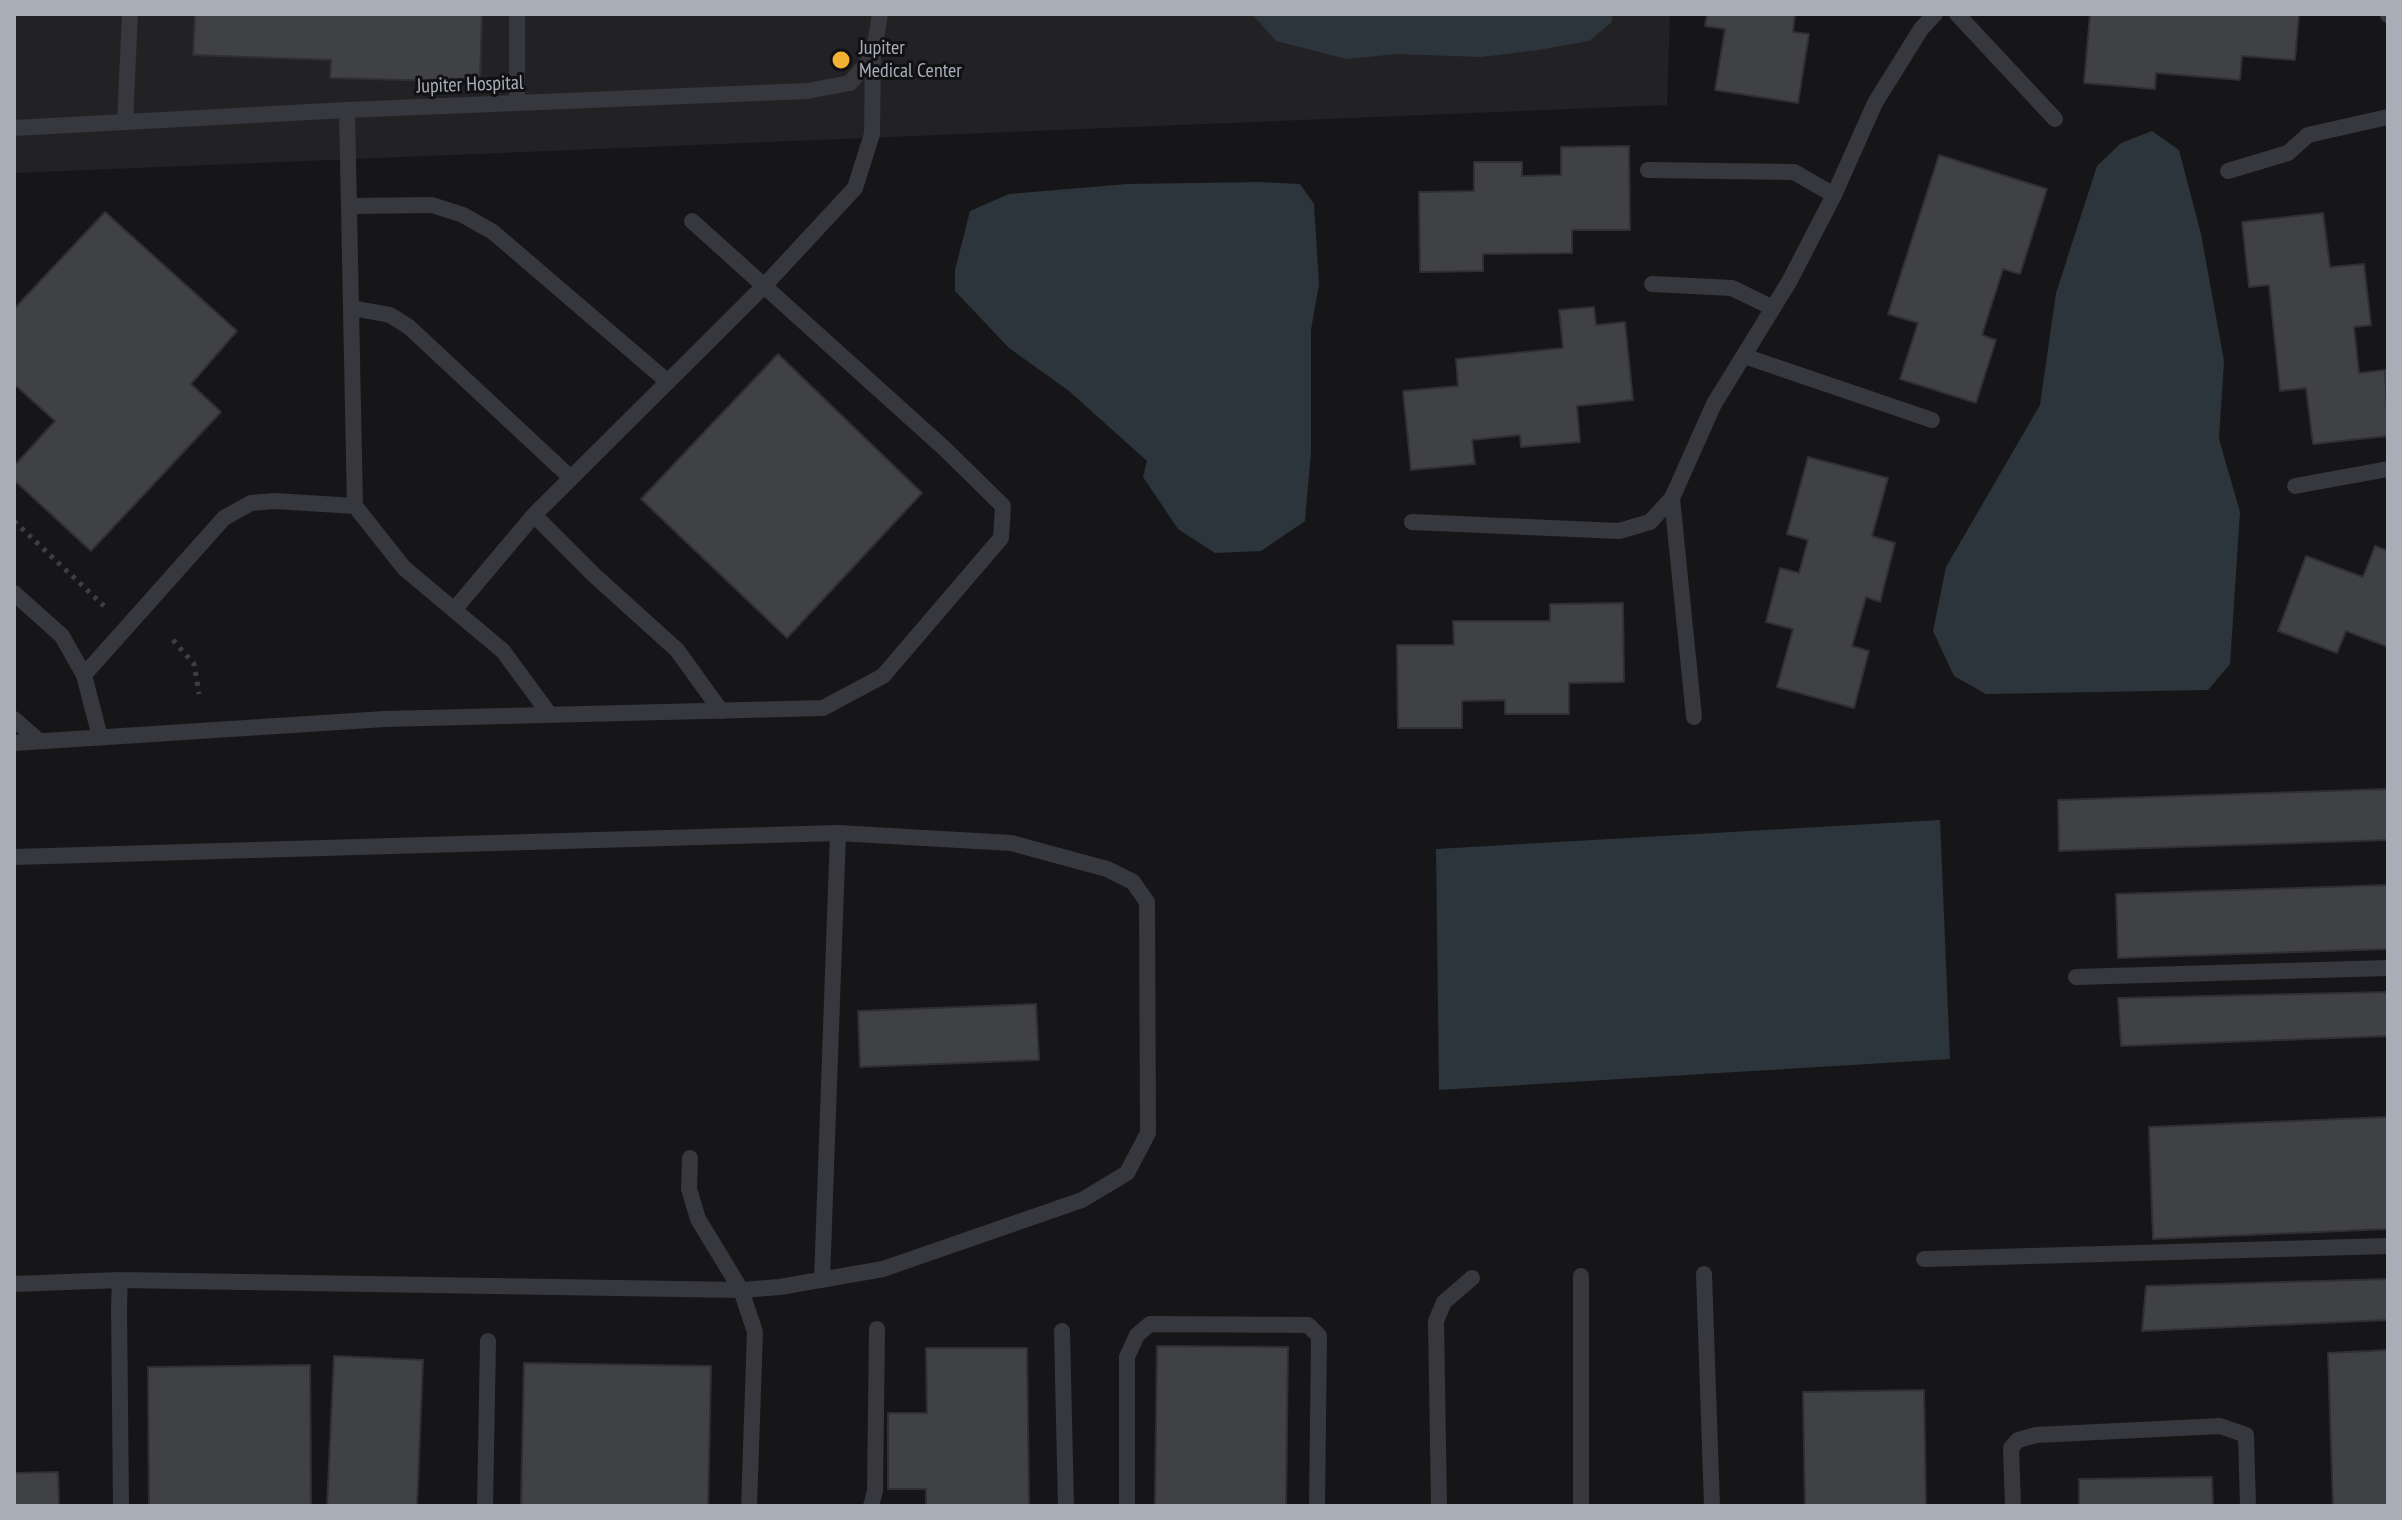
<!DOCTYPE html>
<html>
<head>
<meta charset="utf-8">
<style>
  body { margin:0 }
  #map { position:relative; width:2402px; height:1520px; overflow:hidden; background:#161618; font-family:"PT Sans Narrow",sans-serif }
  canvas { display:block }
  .frame { position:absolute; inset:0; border:16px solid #a8adb8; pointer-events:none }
</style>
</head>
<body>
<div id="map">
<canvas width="2402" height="1520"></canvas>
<div class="frame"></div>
</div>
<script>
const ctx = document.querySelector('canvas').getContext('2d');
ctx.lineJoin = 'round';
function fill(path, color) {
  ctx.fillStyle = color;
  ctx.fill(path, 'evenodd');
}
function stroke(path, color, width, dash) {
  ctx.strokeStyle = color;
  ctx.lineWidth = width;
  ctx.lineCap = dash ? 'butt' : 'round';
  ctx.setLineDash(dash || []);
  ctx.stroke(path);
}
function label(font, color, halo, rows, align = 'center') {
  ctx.font = font + ' "PT Sans Narrow",sans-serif';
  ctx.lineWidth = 6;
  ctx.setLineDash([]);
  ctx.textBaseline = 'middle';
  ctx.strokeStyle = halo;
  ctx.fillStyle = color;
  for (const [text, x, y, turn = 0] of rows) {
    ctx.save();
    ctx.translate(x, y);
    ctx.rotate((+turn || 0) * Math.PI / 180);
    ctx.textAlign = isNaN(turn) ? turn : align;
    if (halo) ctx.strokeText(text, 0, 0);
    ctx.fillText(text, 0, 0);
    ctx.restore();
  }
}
fill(new Path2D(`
  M14,14H1670L1667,105L14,173Z`), '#222225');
fill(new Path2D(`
  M1252,14H1612V22L1589,41L1538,50L1481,57L1397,54L1347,59L1276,41Z
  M2152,131L2179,150L2201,234L2224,361L2219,439L2240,512L2230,664L2208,690L1986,694L1954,676L1933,631L1946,567L2040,405L2056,293L2097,166L2121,143Z
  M1260,182L1300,184L1314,204L1319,284L1311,330V451L1305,521L1261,551L1215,553L1178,529L1143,477L1147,461L1069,391L1009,348L955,291V270L970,211L1009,194L1128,184Z
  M1940,820L1950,1059L1439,1090L1436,849Z`), '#2c353c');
const building = new Path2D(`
  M195,14H482L480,82L330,78L331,60L193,55Z
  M1707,14H1795L1793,32L1809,34L1798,103L1715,90L1725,29L1705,26Z
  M2090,14H2299L2295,60L2242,56L2240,80L2156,73L2155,89L2084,83Z
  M1629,146L1630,230H1572V253L1483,254V271L1420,272L1419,192L1474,191V162H1522V176L1561,175V147Z
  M1939,155L2047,189L2020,274L2003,269L1982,335L1996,340L1976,403L1900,379L1918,323L1888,314Z
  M105,212L237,331L191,384L221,412L91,551L14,480V466L55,421L14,384V309Z
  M2323,213L2330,267L2364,264L2371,325L2354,327L2359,373L2385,370L2388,436L2313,444L2306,388L2280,391L2269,285L2249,287L2242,222Z
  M1594,307L1596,325L1625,322L1633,400L1577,406L1580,442L1521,447L1520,435L1472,440L1475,464L1411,470L1403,391L1458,386L1456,359L1563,348L1559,310Z
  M778,354L922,493L787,638L641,499Z
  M1808,457L1888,478L1872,536L1895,543L1880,602L1866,597L1852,646L1869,651L1854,708L1777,687L1793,629L1766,622L1780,568L1799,573L1808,540L1787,534Z
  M2375,546L2388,551V647L2346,631L2337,653L2278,631L2306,556L2363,577Z
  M1623,603L1624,682L1569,683V714H1505V700L1462,701V728H1398L1397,645H1454L1453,621H1550V604Z
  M2388,789V840L2059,851L2058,800Z
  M2388,885V949L2118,958L2116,894Z
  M2388,992V1036L2121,1046L2118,998Z
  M1036,1004L1039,1060L860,1067L858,1011Z
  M2388,1117V1229L2153,1239L2149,1127Z
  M2388,1279V1320L2142,1331L2146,1286Z
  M1157,1346L1288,1347L1286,1506H1155Z
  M926,1348H1027L1029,1506H926V1489H888V1413H927Z
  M2388,1350V1506H2333L2328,1353Z
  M334,1356L423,1360L417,1506H327Z
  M524,1363L711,1366L708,1506H521Z
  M310,1365L311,1506H149L148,1367Z
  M1924,1390L1926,1506H1805L1803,1392Z
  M58,1472L59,1506H14V1473Z
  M2212,1477L2213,1506H2079V1479Z`);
fill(building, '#404145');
stroke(building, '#303034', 2);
stroke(new Path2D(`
  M14,521L104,606
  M173,640L194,664L199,694`), '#3d3f44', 5, [4, 6]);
stroke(new Path2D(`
  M1957,14L2055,119
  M2388,14V15
  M517,103V14
  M347,110L355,506L404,568L503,651L550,715
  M125,122L130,14
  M14,128L347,110L807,91L850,83L873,56L880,14
  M1648,170L1794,172L1834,195
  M2228,171L2288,153L2308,135L2388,117
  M349,206L432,205L463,215L493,232L668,382
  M1652,284L1732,288L1773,308
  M352,308L390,315L409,327L571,478
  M1744,356L1932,420
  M2295,486L2388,469
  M1672,498L1694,717
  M534,515L594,575L677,650L721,711
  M1412,522L1619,531L1650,522L1672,498L1714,404L1789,282L1834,195L1875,103L1921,29L1935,14
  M14,593L62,636L84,675L100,737
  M454,610L534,515L764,286L855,188L872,134L873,56
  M84,675L224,518L251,503L274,501L355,506
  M14,719L39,741
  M14,743L385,719L823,708L883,676L1001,538L1003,506L945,449L692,221
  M14,857L838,833L1011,843L1107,869L1133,882L1147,902L1148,1133L1127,1173L1082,1200L883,1269L780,1287L741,1290L120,1280L14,1284
  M2076,977L2388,968
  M690,1158L689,1189L698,1219L741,1290L755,1332L749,1506
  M1924,1259L2388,1246
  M1704,1274L1712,1506
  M1581,1276V1506
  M120,1280L119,1305L121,1506
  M822,1280L838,833
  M1062,1331L1066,1506
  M485,1506L488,1341
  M871,1506L875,1491L877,1329
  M1127,1506V1357L1137,1335L1150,1324L1308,1325L1319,1336L1317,1506
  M1439,1506L1436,1321L1444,1302L1472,1278
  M2013,1506L2011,1448L2018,1440L2036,1435L2220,1426L2246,1435L2248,1506`), '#37383d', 16);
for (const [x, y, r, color] of [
  [841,60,10,"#f2b134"]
]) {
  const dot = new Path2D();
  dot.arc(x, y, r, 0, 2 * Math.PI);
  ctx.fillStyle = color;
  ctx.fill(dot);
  stroke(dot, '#111113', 3);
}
label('20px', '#a8adb8', '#111113', [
  ["Jupiter",859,48],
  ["Medical Center",859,71]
], 'left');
label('20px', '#a8adb8', '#111113', [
  ["Jupiter Hospital",470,85,-2]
]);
</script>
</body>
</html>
